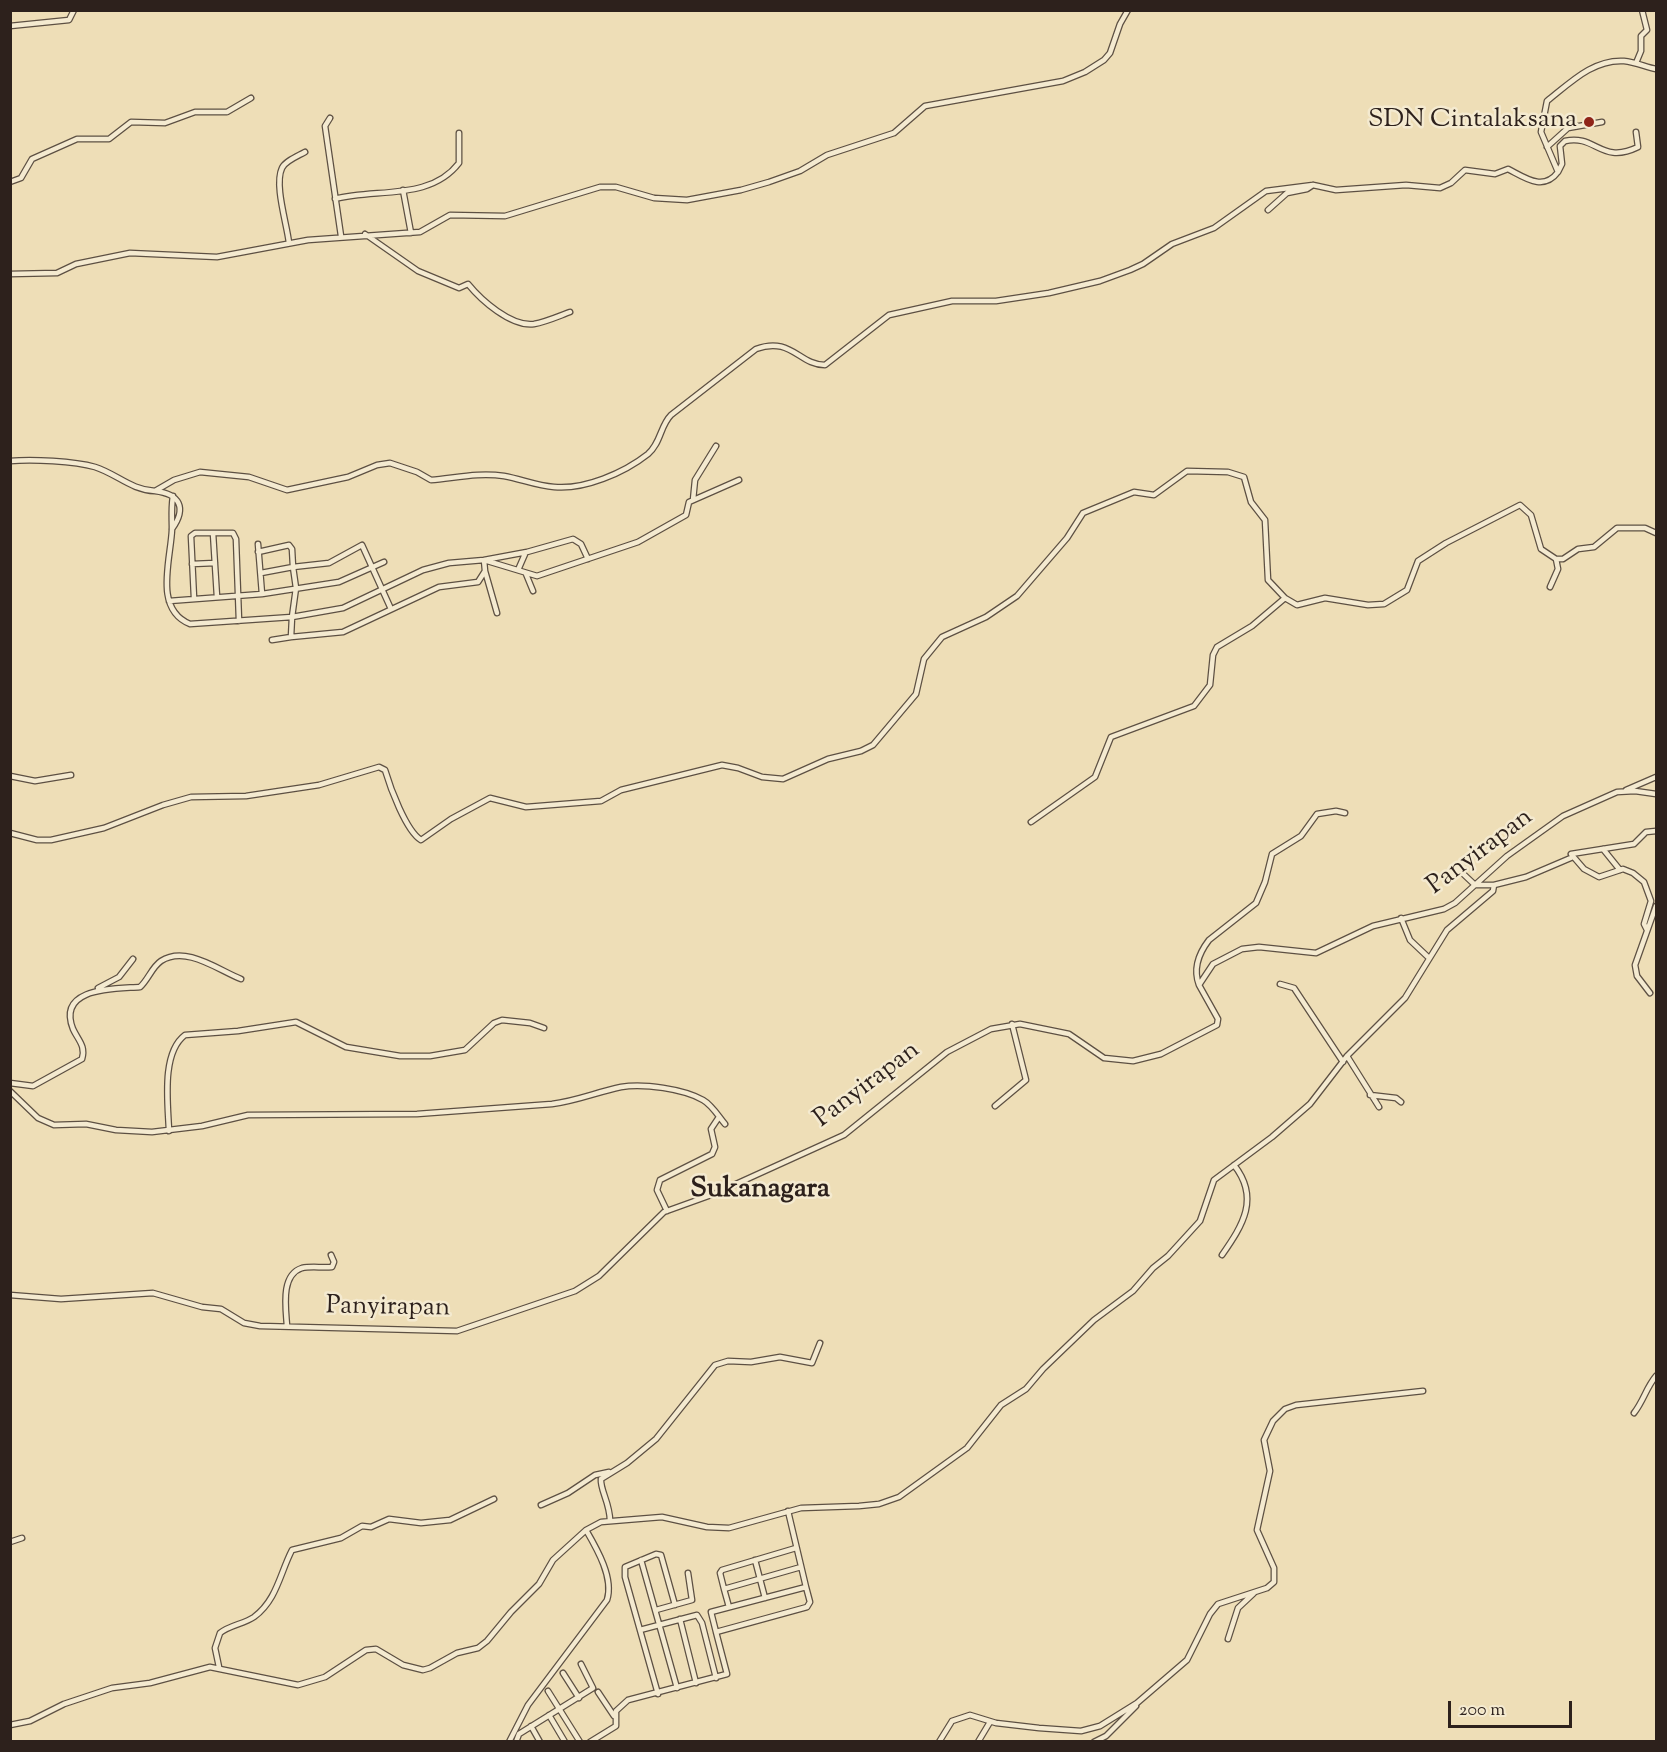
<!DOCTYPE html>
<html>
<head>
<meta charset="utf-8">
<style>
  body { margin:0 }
  #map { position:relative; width:1667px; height:1752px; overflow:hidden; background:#eedeb7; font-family:"Sorts Mill Goudy",serif }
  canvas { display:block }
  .frame { position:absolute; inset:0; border:12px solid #2d211c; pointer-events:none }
  .scale { position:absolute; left:1448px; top:1701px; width:124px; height:27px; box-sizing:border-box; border:3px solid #2d211c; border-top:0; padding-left:8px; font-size:18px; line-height:21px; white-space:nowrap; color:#2d211c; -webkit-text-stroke:4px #f4ead0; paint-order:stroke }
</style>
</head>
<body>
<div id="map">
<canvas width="1667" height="1752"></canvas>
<div class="frame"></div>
<div class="scale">200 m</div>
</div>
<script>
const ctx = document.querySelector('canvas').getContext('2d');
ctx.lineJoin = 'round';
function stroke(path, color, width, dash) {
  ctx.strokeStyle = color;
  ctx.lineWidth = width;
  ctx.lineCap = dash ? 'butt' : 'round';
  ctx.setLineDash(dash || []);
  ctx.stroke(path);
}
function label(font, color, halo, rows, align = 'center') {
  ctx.font = font + ' "Sorts Mill Goudy",serif';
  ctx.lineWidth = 5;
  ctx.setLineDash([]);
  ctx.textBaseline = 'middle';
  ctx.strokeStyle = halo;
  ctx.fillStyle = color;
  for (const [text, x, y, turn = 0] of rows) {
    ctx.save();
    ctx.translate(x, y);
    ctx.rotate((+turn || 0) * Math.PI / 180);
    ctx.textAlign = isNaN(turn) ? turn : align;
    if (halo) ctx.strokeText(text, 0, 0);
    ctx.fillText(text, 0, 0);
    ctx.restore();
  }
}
const minor = new Path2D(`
  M10,26L69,20L74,10
  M1636,63L1641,51V36L1647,30L1642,10
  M330,118L325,126L341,236
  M1547,147L1568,128L1602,122
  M1558,172L1562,164L1560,146L1565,141C1596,134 1601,165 1638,147L1636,132
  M10,182L21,178L32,159L77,139H109L131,122L165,123L195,112H227L251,98
  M403,190L411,233
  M335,199C376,188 430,201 459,163V133
  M1268,210L1287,193L1307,189L1313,185
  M365,234L418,271L459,288L468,284C481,300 511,327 534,324C546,322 559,316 570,312
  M289,243C287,224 274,185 282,168C285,161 298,156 305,152
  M10,274L57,273L76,264L130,253L217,257L308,240L420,232L450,215L505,216L600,187H616L654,198L687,200L741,190L769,182L800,171L827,155L894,133L925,106L1063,81L1085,72L1104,60L1110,53L1120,24L1128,10
  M10,461C32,459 74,461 95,467C117,474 131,490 155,491L174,480L200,472L249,477L287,490L348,477L377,465L390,463L417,472L431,480C455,478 479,472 504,476C521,479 537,486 554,487C584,490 624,473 648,454C661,443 660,426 671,415L756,349C791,336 799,365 825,365L889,315L952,301H996L1049,293L1100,281L1130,270L1143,264L1172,244L1214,228L1266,191L1313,185L1336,190L1406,185L1440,188L1451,183L1465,170L1495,174L1508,169C1524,177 1543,192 1558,172L1541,132L1547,101C1570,83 1593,59 1624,61C1635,62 1646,67 1656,69
  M155,491C180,494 187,508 172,529
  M173,496C171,508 172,518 172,529C171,559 153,609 190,624L292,617L291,637L343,632L439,587L478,582L485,571L484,560L527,552L573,539L581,544L588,559
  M693,500L695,480L716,446
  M213,533L217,597
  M258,544L262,594
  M258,552L289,545L292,549L293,567L329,563L362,545L391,609
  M192,564L215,563
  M518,570L525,554
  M485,571L497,613
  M261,573L293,567L296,588L292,617L343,608L423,570L449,563L484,560L537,576L638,542L686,515L689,502L739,480
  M526,574L533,591
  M1550,587L1558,569L1556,559
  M194,598L191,536L195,533H233L236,539L239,621
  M169,601L262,594L339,582L384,562
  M272,640L291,637
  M10,776L35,781L71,775
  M1626,790L1656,777
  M1031,822L1095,777L1111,737L1194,706L1210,685L1213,655L1217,647L1252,626L1285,598
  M10,833L37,840H51L104,828L163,805L191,797L246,796L319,785L379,767L385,770C390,787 406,831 421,840L451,819L490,798L526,807L601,801L621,790L722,765L738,768L762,777L783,779L828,759L861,751L873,745L916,694L924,659L942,637L986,617L1017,596L1067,538L1083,513L1134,492L1154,495L1187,471L1228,472L1244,477L1251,502L1265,520L1268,580L1285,598L1297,605L1325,598L1368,605L1384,604L1407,590L1418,561L1446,543L1520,505L1531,515L1541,549L1556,559H1563L1578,549L1594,547L1617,528H1645L1656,533
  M1603,849L1620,870
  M1494,885L1526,877L1573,857
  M1401,918L1410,940L1429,958
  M1647,930L1644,924L1651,901L1644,882L1633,873L1623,869L1599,877L1584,869L1571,854L1634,844L1646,832L1656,831
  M1280,984L1294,988L1343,1062
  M1199,985C1193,969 1199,953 1209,940L1256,903L1265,882L1272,854L1301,836L1317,814L1336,811L1345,813
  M98,988L119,977L133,959
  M1650,993L1637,976L1635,965L1656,906
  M1347,1056L1379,1107
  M10,1083L33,1086L82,1059C86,1046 78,1040 73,1029C56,986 118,989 140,987C148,980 152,967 161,961C186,945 218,970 241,979
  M10,1091L38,1118L54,1125L86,1124L116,1130L152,1132L202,1126L248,1115L417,1114L552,1104C576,1101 597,1092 621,1087C643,1083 684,1089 703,1100C712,1105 719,1117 725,1124
  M1370,1095L1396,1098L1401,1102
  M995,1106L1026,1080L1012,1024
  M169,1131C168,1104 161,1053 185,1035L238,1031L296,1022L346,1047L400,1056H430L465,1050L494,1023L502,1020L530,1023L544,1028
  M667,1211L657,1190L660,1180L712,1154L715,1147L711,1129L719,1117
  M1222,1255C1243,1225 1260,1198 1234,1165
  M10,1295L61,1299L153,1293L202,1307L221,1309L244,1323L260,1326L457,1331L575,1291L599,1276L664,1212L714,1194L844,1135L947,1052L991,1029L1020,1024L1069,1034L1104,1058L1133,1061L1161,1054L1217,1025L1218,1019L1199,985L1213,964L1242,949L1259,947L1316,953L1373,926L1444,909L1455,903L1507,856L1563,816L1617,792L1635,791L1656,794
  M287,1326C286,1309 280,1275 302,1268C311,1266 322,1268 332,1267L334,1262L331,1255
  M1634,1413C1644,1400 1646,1388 1656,1376
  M541,1505L568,1493L595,1475L609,1472
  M610,1521C610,1503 600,1490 601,1479L627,1463L656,1439L715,1365L728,1361L751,1362L780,1357L812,1363L820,1343
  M10,1542L22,1538
  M641,1560L677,1688
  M755,1560L765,1598
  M724,1589L720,1573L722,1570L796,1548
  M729,1607L724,1589L801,1567
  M656,1610L692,1600L688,1573
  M680,1619L696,1683
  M640,1630L697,1615L702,1623L716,1678
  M716,1632L711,1612L806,1587L788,1511
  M1228,1639L1238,1608L1254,1593
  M219,1667L215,1648L220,1633C230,1625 244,1624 254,1617C277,1600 280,1573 292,1550L341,1538L362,1526L371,1527L389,1519L421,1523L450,1520L494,1499
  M563,1673L579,1698
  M548,1691L580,1742
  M598,1692L614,1716
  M658,1694L625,1577V1567L656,1554L661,1555L675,1605
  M549,1715L565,1742
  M10,1725L30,1721L64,1704L112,1688L150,1683L210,1667L298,1685L325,1677L366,1650L376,1649L403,1665L423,1670L430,1668L457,1653L478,1648L487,1641L511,1612L539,1584L553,1560L586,1530L601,1522L662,1517L707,1527L729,1528L801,1508L859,1506L879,1504L899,1497L967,1448L1001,1405L1026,1389L1043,1369L1094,1320L1133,1291L1153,1268L1168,1256L1200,1221L1214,1180L1272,1137L1310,1104L1347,1056L1405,998L1447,930L1493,891L1494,885H1475L1457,868
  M531,1726L540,1742
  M509,1742L528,1705L607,1600C614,1578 597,1549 586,1530
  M516,1742L519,1734L593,1688L581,1664
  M590,1742L616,1726V1711L628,1700L727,1674L716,1632L807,1607L810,1602L806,1587
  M939,1742L952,1721L970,1715L996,1723L1039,1728L1081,1731L1100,1726L1137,1703L1187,1660L1210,1614L1218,1604L1267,1588L1274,1582V1568L1257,1530L1270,1471L1264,1440L1273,1421L1285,1409L1296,1405L1423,1391
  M978,1742L990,1722
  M1094,1742L1106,1736L1136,1706`);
stroke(minor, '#5d5043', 7);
stroke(minor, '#f4ead0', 4.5);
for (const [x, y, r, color] of [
  [1589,122,6,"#8f2418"]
]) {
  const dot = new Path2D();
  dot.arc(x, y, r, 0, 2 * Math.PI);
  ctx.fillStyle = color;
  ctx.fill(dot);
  stroke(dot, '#f4ead0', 2);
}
label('26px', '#2d211c', '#f4ead0', [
  ["SDN Cintalaksana",1577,122]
], 'right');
label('26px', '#2d211c', '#f4ead0', [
  ["Panyirapan",1481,853,-37],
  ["Panyirapan",868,1086,-37],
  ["Panyirapan",388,1309,1]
]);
label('bold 28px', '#2d211c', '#f4ead0', [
  ["Sukanagara",760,1191]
]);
</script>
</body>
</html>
